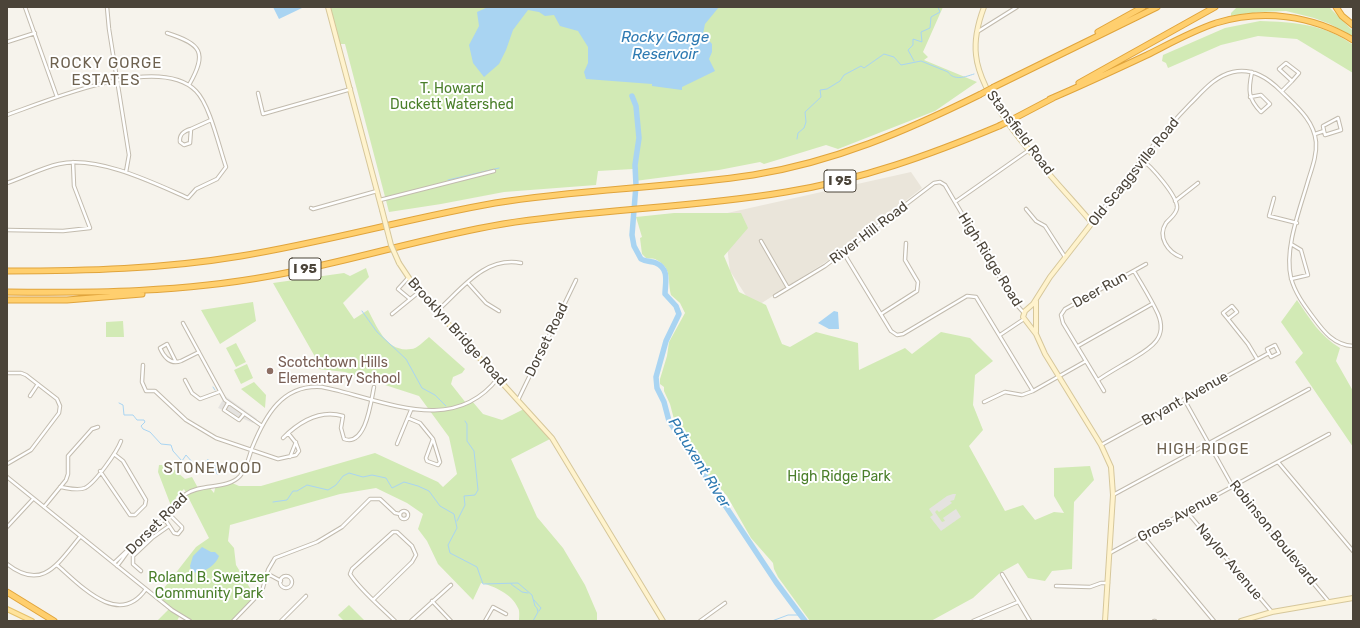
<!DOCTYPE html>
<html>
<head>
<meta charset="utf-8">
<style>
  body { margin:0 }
  #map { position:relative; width:1360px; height:628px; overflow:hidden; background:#f6f3ec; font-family:Rubik,sans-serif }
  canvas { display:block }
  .frame { position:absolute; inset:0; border:8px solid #4b4439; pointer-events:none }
</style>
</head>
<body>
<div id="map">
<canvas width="1360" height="628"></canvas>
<div class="frame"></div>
</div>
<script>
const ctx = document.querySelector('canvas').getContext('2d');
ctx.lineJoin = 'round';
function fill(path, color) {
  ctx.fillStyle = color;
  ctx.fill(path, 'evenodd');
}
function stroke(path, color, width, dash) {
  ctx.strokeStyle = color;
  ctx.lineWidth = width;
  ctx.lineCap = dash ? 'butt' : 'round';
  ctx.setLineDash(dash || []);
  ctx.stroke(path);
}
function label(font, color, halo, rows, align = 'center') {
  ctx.font = font + ' Rubik,sans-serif';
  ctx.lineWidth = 4;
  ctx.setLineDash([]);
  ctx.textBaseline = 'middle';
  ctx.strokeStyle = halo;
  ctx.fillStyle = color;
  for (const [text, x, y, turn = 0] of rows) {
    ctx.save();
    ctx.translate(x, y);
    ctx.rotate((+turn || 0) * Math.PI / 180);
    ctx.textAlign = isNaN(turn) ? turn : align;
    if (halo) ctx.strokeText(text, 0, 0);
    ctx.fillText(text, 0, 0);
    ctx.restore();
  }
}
fill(new Path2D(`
  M911,172L922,188L835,256L754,308L730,271L723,214Z`), '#eae5da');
fill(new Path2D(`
  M328,7H943L923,52L928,57L924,60L977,82L935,111L838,149L826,145L764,164L760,162L719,170L635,181L633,169L598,171L596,185L504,192L441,204L389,212L345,44H339Z
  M1237,7H1329L1353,31V37L1330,24L1314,18L1286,11L1260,12L1231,16V13Z
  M1260,21C1293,22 1325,24 1353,45V73L1297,39L1258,36L1221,45L1168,68L1166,63L1162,61L1163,55L1225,28Z
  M674,213H741L748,228L724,256L739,292L766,305L782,344L790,347L816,332L858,343L859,370L905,348L912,354L941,332L970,338L993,361L975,375L973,405L983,430L969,446L1005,511L1023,505L1035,520L1054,512L1064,513L1054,496V468L1090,466L1094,480L1074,502L1072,569L1052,571L1045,581L1028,578L1018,563L1000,573L973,598L931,621H810L778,577L774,569L773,563L751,538L727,496L708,475L701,458L675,423L670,404L664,391V387L660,384V379L667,356L669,342L685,313L680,303L671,295C667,279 673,268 655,259C652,258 649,259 646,258L642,254L640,238L642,237L636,217Z
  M366,268L369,277L343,303L354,319L368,310C377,327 387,353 411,349C417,349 424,341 429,337L465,369L462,373L453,377L451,384L466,403L472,401L483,414L502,420L526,408L552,438L511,459L537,517L563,548L585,585L597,613V621H519C519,617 520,611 518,608C512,594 494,586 481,583L473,600L438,564L427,541L418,529L423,514L407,503L376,488L340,494L230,525L228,541L234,548L236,565L256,598L233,621H190L180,615L177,621H157L170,608L157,597L196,547L209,538L184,489L176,497L173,511L158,472L159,465H169L185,479L192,477L198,488L208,486L214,493L216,484L230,482L239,486H261L375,453L438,482L443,487L457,474L449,437L419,396L345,372L318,369L314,355L273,283L344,273L350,276Z
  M1297,300C1310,319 1320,336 1340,348L1336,361L1353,391V447L1295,362L1303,353L1281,322Z
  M253,302L256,321L220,344L201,310Z
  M123,321L124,337H106V322Z
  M236,343L246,362L236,367L226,348Z
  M247,364L253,378L241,384L234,370Z
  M254,382L266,395L265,408L241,389Z
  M349,605L365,621H344L338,615Z`), '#d2eab5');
fill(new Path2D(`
  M225,396L257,419L253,423L218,408Z
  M953,494H956L954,500L950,501L952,503L939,512L937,510L935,512L942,522L945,521L943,518L956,509L961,517L941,531L930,517L933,515L929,509L947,496Z`), '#e5e3e0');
fill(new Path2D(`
  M273,7L302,8L279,19Z
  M488,7H719L705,24L703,34L712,44V52L709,59L715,71L682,87V90L652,86V84L586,79L584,72L588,63V47L578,31L560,26L554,15L545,16L539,12L528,10L513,30L506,50L499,64L484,77L473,63L469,45L479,26L477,12Z
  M834,311L838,312L839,329H829L818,323Z
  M208,459L210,462L225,465L226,470L218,475L204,462Z
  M202,547L211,552H215L219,556C216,565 205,572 196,573L191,570L190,566L193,556Z`), '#a9d4f2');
stroke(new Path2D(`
  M914,61L908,50L913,45V39L922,42L921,32L930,28L931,17L940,12L938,7
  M797,139L798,133L804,128L806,122L805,112L821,97L820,90L827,89L840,81L844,75L861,66L864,68L884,54L894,57L901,65L921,61L948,72C954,81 965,77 974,74
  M448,180L499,168
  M362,311L377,332L406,359L422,388L435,395L446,406
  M213,387L215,390
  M119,403L123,405L124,415H133L137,420H144L145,422L141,426L143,429L150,432L161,444L171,445L173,451L182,461L186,455L193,463
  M273,502L287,500L293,491H297L307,485L328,490L336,485L343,476L349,473L363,477L372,475L386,478L392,488L404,482L418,486L429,491L440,506L454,514L457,528L448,545L450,553L477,567L483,584L518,583L532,595L535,606L537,608L538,612L533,621
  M457,521L465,505L464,496L475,495L478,490L474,451L467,441V424L465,421
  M511,584L522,592L528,593
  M534,600L541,608L539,611
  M772,621L788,615H801`), '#a9d4f2', 1);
stroke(new Path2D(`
  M632,96L636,106L639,138L635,165L636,185L632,235L634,246L641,259C646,262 651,261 656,263C670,269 665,283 665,294L676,306L679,314L666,341L656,377L657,388L664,402L669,421L776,582L805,621`), '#a9d4f2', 5.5);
const street = new Path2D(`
  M25,7L57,97
  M107,7L109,29L129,155L126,172
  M977,32L1017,7
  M167,33C201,44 208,52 189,85
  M7,42L35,33
  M1282,91L1292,81L1279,69L1286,63L1299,73L1292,81
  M258,93L263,114L351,89
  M1250,97L1261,95L1270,104L1261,112C1248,99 1248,90 1252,72
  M7,115C49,100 159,53 196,91C210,105 219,147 226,167L217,179L196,189L188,198C154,183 97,155 59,164C41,168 25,177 7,183
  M191,129L190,143L184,145L180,142C179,134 184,131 191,129Z
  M191,129L211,120
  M1315,134L1324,131L1325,135L1341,130L1338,118L1323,126L1324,131
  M1141,159C1151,166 1178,196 1177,208C1176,215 1170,218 1166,223C1157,237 1168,252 1181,257
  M1274,198L1269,216L1297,223
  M380,200L494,171
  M1175,201L1198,183
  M311,208L313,209L377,191
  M1026,209L1036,221L1045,226L1065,257
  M1092,223C1124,182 1154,141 1190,104C1203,91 1215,76 1233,72C1253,68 1268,78 1281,91C1296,106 1314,120 1316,142C1317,155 1312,168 1308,181C1300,209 1284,249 1291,278C1295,293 1304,305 1313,317C1324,332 1334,345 1353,346
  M7,230L63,231L90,228L74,186L73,162
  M761,241L788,288
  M1291,244L1301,250L1308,275L1291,279
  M843,252L891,331L897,335L903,334L967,296L976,297L1033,391
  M408,278L398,289L410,299
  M468,283L486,303L499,311
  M775,296L825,266L934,183L940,182L945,185L955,202
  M437,311C461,290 484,256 521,263
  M1024,313L1015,303L955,202L1029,150
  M392,314L419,292
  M881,314L917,291L918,282L905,260L906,243
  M1228,319L1223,313L1232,306L1237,312L1228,319L1248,344L1257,359
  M183,323L225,400L262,426
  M1000,335L1024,319
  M1078,346L1152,304
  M176,362L167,344L160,348C164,357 170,365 181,361L199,352
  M143,365L142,382L146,391H155L186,420L216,438L278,459L296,455L299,451L296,443L288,433
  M7,373H21L26,375L57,399L60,406L59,413L31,450L7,464
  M185,380L192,393L200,399L219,392
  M1098,380C1108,373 1119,367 1129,361C1147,350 1169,340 1158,314C1151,299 1142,285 1134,271
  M1104,391L1063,323L1061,315L1065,309L1146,264
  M30,396L38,384
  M1184,399L1233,487L1329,602
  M518,400L576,280
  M984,402L1005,392L1022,395L1033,391L1086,361
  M228,403L224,410L239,420L244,414
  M408,418L420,423L433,439
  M283,438C299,422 319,409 343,416L341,428L344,439C366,447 371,401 374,387
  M433,439L440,462L438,465L427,461L426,458Z
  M397,444L411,410
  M1101,445L1269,353L1271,357L1279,353L1275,345L1267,349L1269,353
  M290,457L296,442
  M1278,462L1353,551
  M100,471L130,515H135L145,505L146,500L123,461L114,454
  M7,477L172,610L190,621
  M60,487C68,488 77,491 85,488C95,483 117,452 121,441
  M1113,495L1309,389
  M44,507L66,480L68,474V456L92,429L98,427
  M400 515a4 4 0 1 1 8 0a4 4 0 1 1-8 0Z
  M1187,512L1272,612
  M164,518L174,533L178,534L182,529V527L169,514
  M7,527L33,499
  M1143,536L1214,621
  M1110,553L1329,434
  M114,563L132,546
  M7,564C43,592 58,563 80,537
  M57,565C81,586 119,628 146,589
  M117,566C123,559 128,550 134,544C145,533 159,524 171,513C177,507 179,498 186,494C202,483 227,490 240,476C247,468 249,457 252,448C265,416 282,384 322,387C380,398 452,438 498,378
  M141,571L133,564V556L152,538L169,526
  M268,574L281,581
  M1002,574L1030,621
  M280 582a6 6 0 1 1 12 0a6 6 0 1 1-12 0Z
  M1056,586L1090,587L1101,583H1108
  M374,599L412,562L416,555L412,546L397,532H393L352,569L350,574C360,590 381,607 395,621
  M432,601L451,621
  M233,621L262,591L268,570L275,558L317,542L342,527L370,499H380L395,513L400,514
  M281,621L306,596
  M411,621L451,585
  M485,621L493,607L506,614
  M700,621L725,603
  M973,621L1018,602
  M1154,621H1155`);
const secondary = new Path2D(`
  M328,7L382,210
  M984,7C978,23 974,38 976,55C981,107 1058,182 1092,223L1050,277L1033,304L1025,311L1023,317L1036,334L1045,354L1101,445L1111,467L1113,495L1105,621
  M399,263L415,287L552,438L663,621
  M1036,332V301
  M1241,621L1272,612L1353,598`);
const primary = new Path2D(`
  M7,609L32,621`);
const highway = new Path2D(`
  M1336,7L1342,16L1353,25
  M1098,32L1143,7
  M1079,83L1215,7
  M994,87L1157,7
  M1050,99C1083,85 1115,70 1147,55C1169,44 1192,31 1216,23C1262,9 1312,15 1353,40
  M1015,118L1053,98
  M7,271C86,271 163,269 241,256C326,242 410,218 495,203C581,189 668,188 753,175C834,162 906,131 979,95
  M7,292C96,293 183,292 270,276C349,262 425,237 503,224C597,209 693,208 786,192C860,180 930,155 999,126
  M7,300H67L142,294
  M7,592L54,621`);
stroke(street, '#c2bbae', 4.5);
stroke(secondary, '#d6c79b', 6);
stroke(primary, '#e6c16a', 6);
stroke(highway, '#e0a43c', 7);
stroke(street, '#fff', 2.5);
stroke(secondary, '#fff3cd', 4);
stroke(primary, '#ffe39c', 4);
stroke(highway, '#ffcf6e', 5);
const secondaryBridge = new Path2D(`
  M382,210L391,245L399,263`);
const highwayBridge = new Path2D(`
  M979,95L994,87
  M999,126L1015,118`);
stroke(secondaryBridge, '#d6c79b', 6, []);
stroke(highwayBridge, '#e0a43c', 7, []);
stroke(secondaryBridge, '#fff3cd', 4);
stroke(highwayBridge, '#ffcf6e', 5);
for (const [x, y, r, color] of [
  [270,371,4,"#8d6e63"]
]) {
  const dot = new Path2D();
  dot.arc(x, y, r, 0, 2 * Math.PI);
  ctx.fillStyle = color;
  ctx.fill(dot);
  stroke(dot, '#fff', 1.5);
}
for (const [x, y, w] of [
  [840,181,32],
  [305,269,32]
]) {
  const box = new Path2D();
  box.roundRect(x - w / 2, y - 11, w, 22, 3);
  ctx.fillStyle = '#fff';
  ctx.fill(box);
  stroke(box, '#4b4439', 1);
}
label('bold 13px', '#4b4439', null, [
  ["I 95",840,181],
  ["I 95",305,269]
]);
label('14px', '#4a7f2a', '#fff', [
  ["T. Howard",452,89],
  ["Duckett Watershed",452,105],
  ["High Ridge Park",839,477],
  ["Roland B. Sweitzer",209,578],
  ["Community Park",209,594]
]);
label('14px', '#4b4439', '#fff', [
  ["Stansfield Road",1020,133,53],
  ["Old Scaggsville Road",1134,172,-51],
  ["River Hill Road",869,233,-37],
  ["High Ridge Road",990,260,58],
  ["Deer Run",1100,290,-29],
  ["Brooklyn Bridge Road",457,332,48],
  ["Dorset Road",547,340,-64],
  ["Bryant Avenue",1185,399,-29],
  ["Gross Avenue",1178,517,-29],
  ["Dorset Road",157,524,-45],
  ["Robinson Boulevard",1273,533,51],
  ["Naylor Avenue",1229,562,50]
]);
label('14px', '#785e54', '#fff', [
  ["Scotchtown Hills",278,363],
  ["Elementary School",278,379]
], 'left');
label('italic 15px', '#2e7ab2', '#fff', [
  ["Rocky Gorge",665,38],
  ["Reservoir",665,55],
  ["Patuxent River",699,463,58]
]);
ctx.letterSpacing = '1px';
label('15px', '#6e6250', '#fff', [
  ["ROCKY GORGE",106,64],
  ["ESTATES",106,81],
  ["HIGH RIDGE",1203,450],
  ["STONEWOOD",213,469]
]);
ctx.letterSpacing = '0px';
</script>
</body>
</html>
